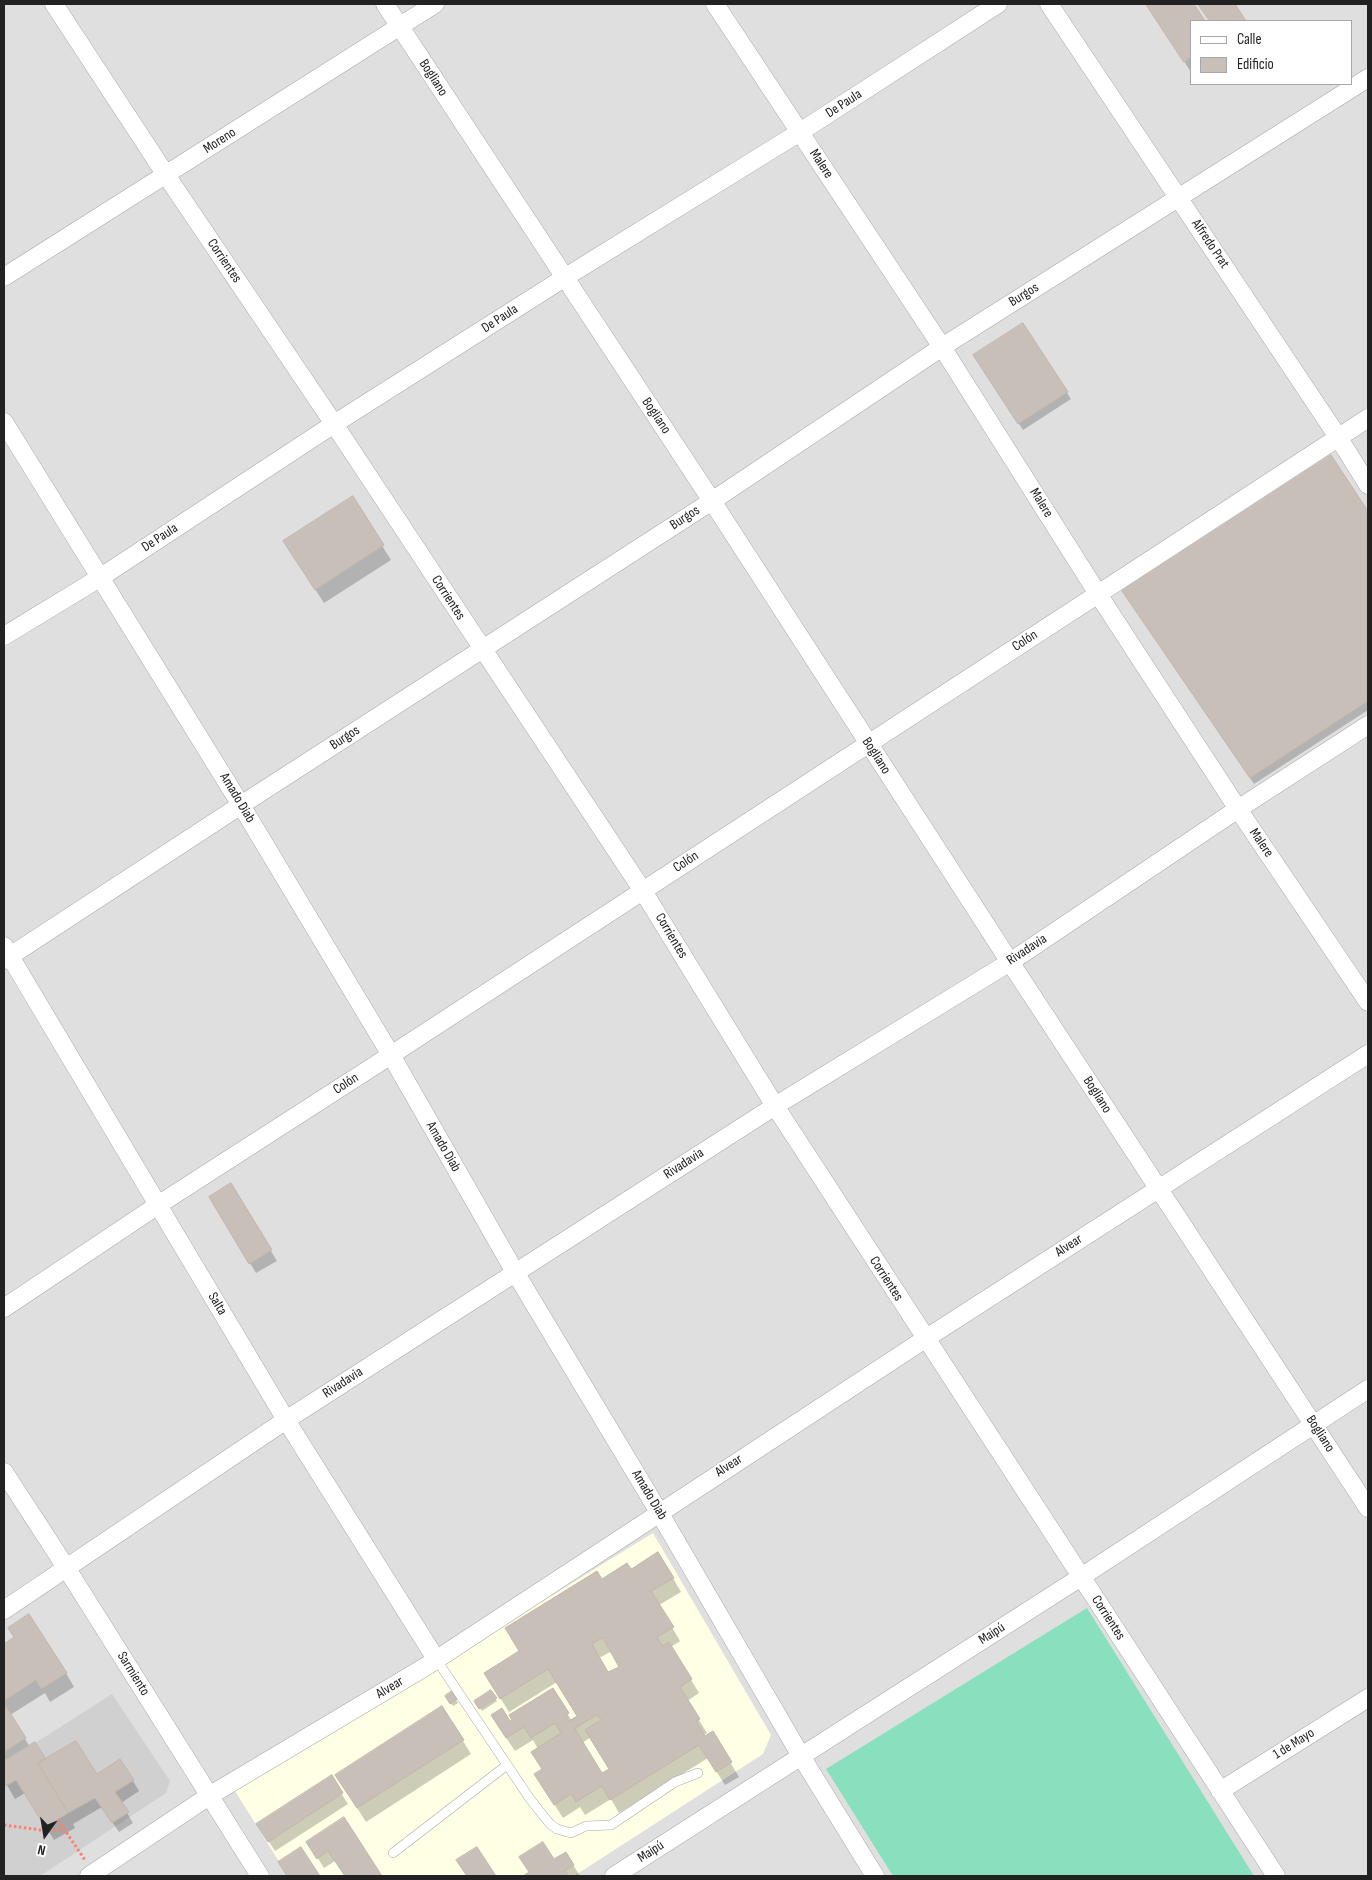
<!DOCTYPE html>
<html>
<head>
<meta charset="utf-8">
<style>
  body { margin:0 }
  #map { position:relative; width:1372px; height:1880px; overflow:hidden; background:#f2efe9; font-family:"Sofia Sans Condensed",sans-serif }
  canvas { display:block }
  .frame { position:absolute; inset:0; border:5px solid #222; pointer-events:none }
  .legend { position:absolute; left:1190px; top:20px; width:162px; height:65px; box-sizing:border-box; background:#fff; border:1px solid #a7a7a7; margin:0; padding:6px 9px; list-style:none; font-size:15px; color:#222 }
  .legend li { display:flex; align-items:center; gap:10px; height:25px }
  .legend b { width:25px; border:1px solid #a7a7a7 }
  .north { position:absolute; left:20px; top:1810px; width:50px; height:50px; -webkit-text-stroke:4px #fff; paint-order:stroke; rotate:193deg; font-size:14px; font-weight:700; line-height:20px; text-align:center; color:#222 }
  .north::after { content:''; display:block; margin:auto; width:18px; height:22px; background:#222; clip-path:polygon(50% 0,100% 100%,50% 72%,0 100%) }
</style>
</head>
<body>
<div id="map">
<canvas width="1372" height="1880"></canvas>
<div class="frame"></div>
<ul class="legend">
<li><b style="height:6px;background:#fff"></b>Calle</li>
<li><b style="height:14px;background:#c7bfb8"></b>Edificio</li>
</ul>
<div class="north">N</div>
</div>
<script>
const ctx = document.querySelector('canvas').getContext('2d');
ctx.lineJoin = 'round';
function fill(path, color) {
  ctx.fillStyle = color;
  ctx.fill(path, 'evenodd');
}
function stroke(path, color, width, dash) {
  ctx.strokeStyle = color;
  ctx.lineWidth = width;
  ctx.lineCap = dash ? 'butt' : 'round';
  ctx.setLineDash(dash || []);
  ctx.stroke(path);
}
function label(font, color, halo, rows, align = 'center') {
  ctx.font = font + ' "Sofia Sans Condensed",sans-serif';
  ctx.lineWidth = 4;
  ctx.setLineDash([]);
  ctx.textBaseline = 'middle';
  ctx.strokeStyle = halo;
  ctx.fillStyle = color;
  for (const [text, x, y, turn = 0] of rows) {
    ctx.save();
    ctx.translate(x, y);
    ctx.rotate((+turn || 0) * Math.PI / 180);
    ctx.textAlign = isNaN(turn) ? turn : align;
    if (halo) ctx.strokeText(text, 0, 0);
    ctx.fillText(text, 0, 0);
    ctx.restore();
  }
}
fill(new Path2D(`
  M4,4H1368V1876H4ZM1191,21H1351V84H1191Z`), '#e0dfdf');
fill(new Path2D(`
  M653,1533L771,1735L763,1754L574,1876H288L235,1791Z`), '#ffffe5');
fill(new Path2D(`
  M112,1694L170,1781L166,1793L40,1876H4V1763Z`), '#d0d0d0');
fill(new Path2D(`
  M1087,1608L1254,1876H893L826,1769Z`), '#88e0be');
fill(new Path2D(`
  M1146,4H1192L1203,21H1191V72Z
  M1199,4H1233L1245,21H1210Z
  M1023,325L1071,399L1023,430L978,362Z
  M1331,457L1368,514V710L1254,784L1128,598Z
  M352,498L391,560L324,603L293,555Z
  M231,1185L277,1261L256,1273L210,1197Z
  M630,1571L673,1578L681,1592L659,1605L680,1641L671,1647L699,1693L687,1701L707,1733L704,1735V1738L712,1732L739,1777L725,1785L708,1758L619,1813L611,1799L585,1815L580,1807L563,1818L544,1788L543,1770L538,1749L533,1740L515,1751L501,1730L552,1689L572,1721L578,1716L557,1682L509,1712L493,1686L521,1652L601,1581ZM612,1651L621,1667L608,1674L599,1658ZM591,1737L611,1770L602,1775L582,1743Z
  M15,1638L66,1673L74,1687L50,1702L45,1693L10,1715L30,1747L45,1760L97,1775L133,1781L139,1791L121,1803L133,1823L119,1832L102,1807L73,1824L75,1828L54,1840L25,1793L15,1799L4,1780V1645Z
  M491,1692L497,1701L482,1711L476,1702Z
  M452,1693L458,1703L453,1706L446,1696Z
  M463,1741L471,1754L366,1822L345,1789Z
  M331,1777L348,1804L275,1851L264,1834Z
  M343,1819L381,1876H345L335,1861L324,1868L314,1852Z
  M554,1861L573,1865L580,1876H525Z`), '#0003');
const building = new Path2D(`
  M1146,4H1194L1205,21H1191V57L1184,62Z
  M1198,4H1235L1246,21H1210Z
  M1023,323L1068,392L1018,424L973,355Z
  M1331,455L1368,511V701L1250,778L1122,591Z
  M353,496L384,545L315,590L283,541Z
  M231,1183L272,1250L249,1264L209,1197Z
  M658,1552L674,1578L651,1591L674,1627L657,1637L662,1646L669,1642L692,1679L680,1687L700,1719L696,1721L705,1736L713,1731L732,1762L716,1772L699,1745L610,1800L602,1786L576,1802L571,1794L554,1805L534,1774L542,1769L531,1752L561,1733L555,1723L531,1738L524,1727L506,1738L491,1715L502,1708L510,1721L512,1720L509,1715L553,1688L569,1713L566,1716L569,1721L577,1716L548,1669L500,1699L484,1673L519,1651L505,1628L597,1571L602,1579L627,1563L631,1569ZM603,1638L619,1667L608,1672L592,1644ZM597,1715L601,1720L585,1730L609,1769L602,1773L575,1729Z
  M29,1614L67,1673L41,1689L36,1680L4,1701V1644L14,1637L8,1628Z
  M491,1690L497,1698L479,1709L474,1701Z
  M452,1691L457,1699L450,1704L445,1696Z
  M4,1703L26,1738L4,1752Z
  M442,1706L464,1740L357,1808L335,1775Z
  M76,1741L97,1774L120,1759L134,1780L115,1792L129,1812L112,1823L95,1798L68,1813L38,1763Z
  M35,1742L46,1759L38,1763L68,1813L45,1827L16,1780L6,1786L4,1782V1761Z
  M332,1775L343,1793L268,1842L256,1824Z
  M344,1817L382,1876H345L328,1851L317,1859L306,1842Z
  M543,1842L554,1859L566,1852L574,1865L565,1871L568,1876H523L529,1872L519,1857Z
  M301,1847L320,1876H287L278,1862Z
  M477,1847L496,1876H467L456,1860Z`);
fill(building, '#c7bfb8');
stroke(building, '#c4b6ab', 1);
const service = new Path2D(`
  M436,1659L530,1799L550,1824L557,1829L571,1833L586,1826L611,1825L675,1782L698,1773
  M393,1853L507,1765`);
const minor = new Path2D(`
  M54,4L166,175L334,424L643,891L775,1106L1276,1876
  M385,4L712,501L1010,962L1368,1508
  M715,4L942,347L1098,594L1238,809L1368,1002
  M1049,4L1338,437L1368,485
  M4,277L435,4
  M4,422L241,805L391,1055L515,1272L659,1512L801,1756L875,1876
  M4,636L101,577L334,424L564,278L800,132L998,4
  M4,946L286,1420L436,1659
  M4,960L241,805L712,501L942,347L1368,78
  M4,1308L158,1205L391,1055L1368,418
  M4,1472L67,1569L260,1876
  M4,1610L286,1420L775,1106L1010,962L1238,809L1368,725
  M1220,1791L1368,1698
  M89,1876L209,1796L425,1667L925,1339L1368,1054
  M614,1876L1081,1577L1368,1389`);
stroke(service, '#a9a9a9', 10);
stroke(minor, '#a9a9a9', 19);
stroke(new Path2D(`
  M58,1820L85,1860
  M4,1825L41,1830H64`), '#fa8072', 3, [2.5, 2.5]);
stroke(service, '#fff', 9);
stroke(minor, '#fff', 18);
label('14px', '#222', '#fff', [
  ["Bogliano",433,78,57],
  ["De Paula",844,104,-33],
  ["Moreno",220,141,-33],
  ["Malere",821,164,57],
  ["Alfredo Prat",1210,244,56],
  ["Corrientes",224,261,56],
  ["Burgos",1024,295,-32],
  ["De Paula",500,319,-33],
  ["Bogliano",656,416,56],
  ["Malere",1041,503,58],
  ["Burgos",685,518,-33],
  ["De Paula",160,538,-33],
  ["Corrientes",448,598,57],
  ["Colón",1025,641,-33],
  ["Burgos",345,738,-33],
  ["Bogliano",876,756,57],
  ["Amado Diab",237,798,59],
  ["Malere",1261,843,56],
  ["Colón",686,862,-33],
  ["Corrientes",671,936,59],
  ["Rivadavia",1027,950,-33],
  ["Colón",346,1084,-33],
  ["Bogliano",1097,1095,57],
  ["Amado Diab",443,1147,60],
  ["Rivadavia",684,1164,-33],
  ["Alvear",1069,1246,-33],
  ["Corrientes",886,1279,57],
  ["Salta",217,1304,59],
  ["Rivadavia",343,1383,-33],
  ["Bogliano",1320,1434,57],
  ["Alvear",729,1466,-33],
  ["Amado Diab",649,1495,59],
  ["Corrientes",1108,1618,57],
  ["Maipú",992,1634,-33],
  ["Sarmiento",133,1674,58],
  ["Alvear",390,1688,-31],
  ["1 de Mayo",1294,1744,-32],
  ["Maipú",651,1852,-33]
]);
</script>
</body>
</html>
